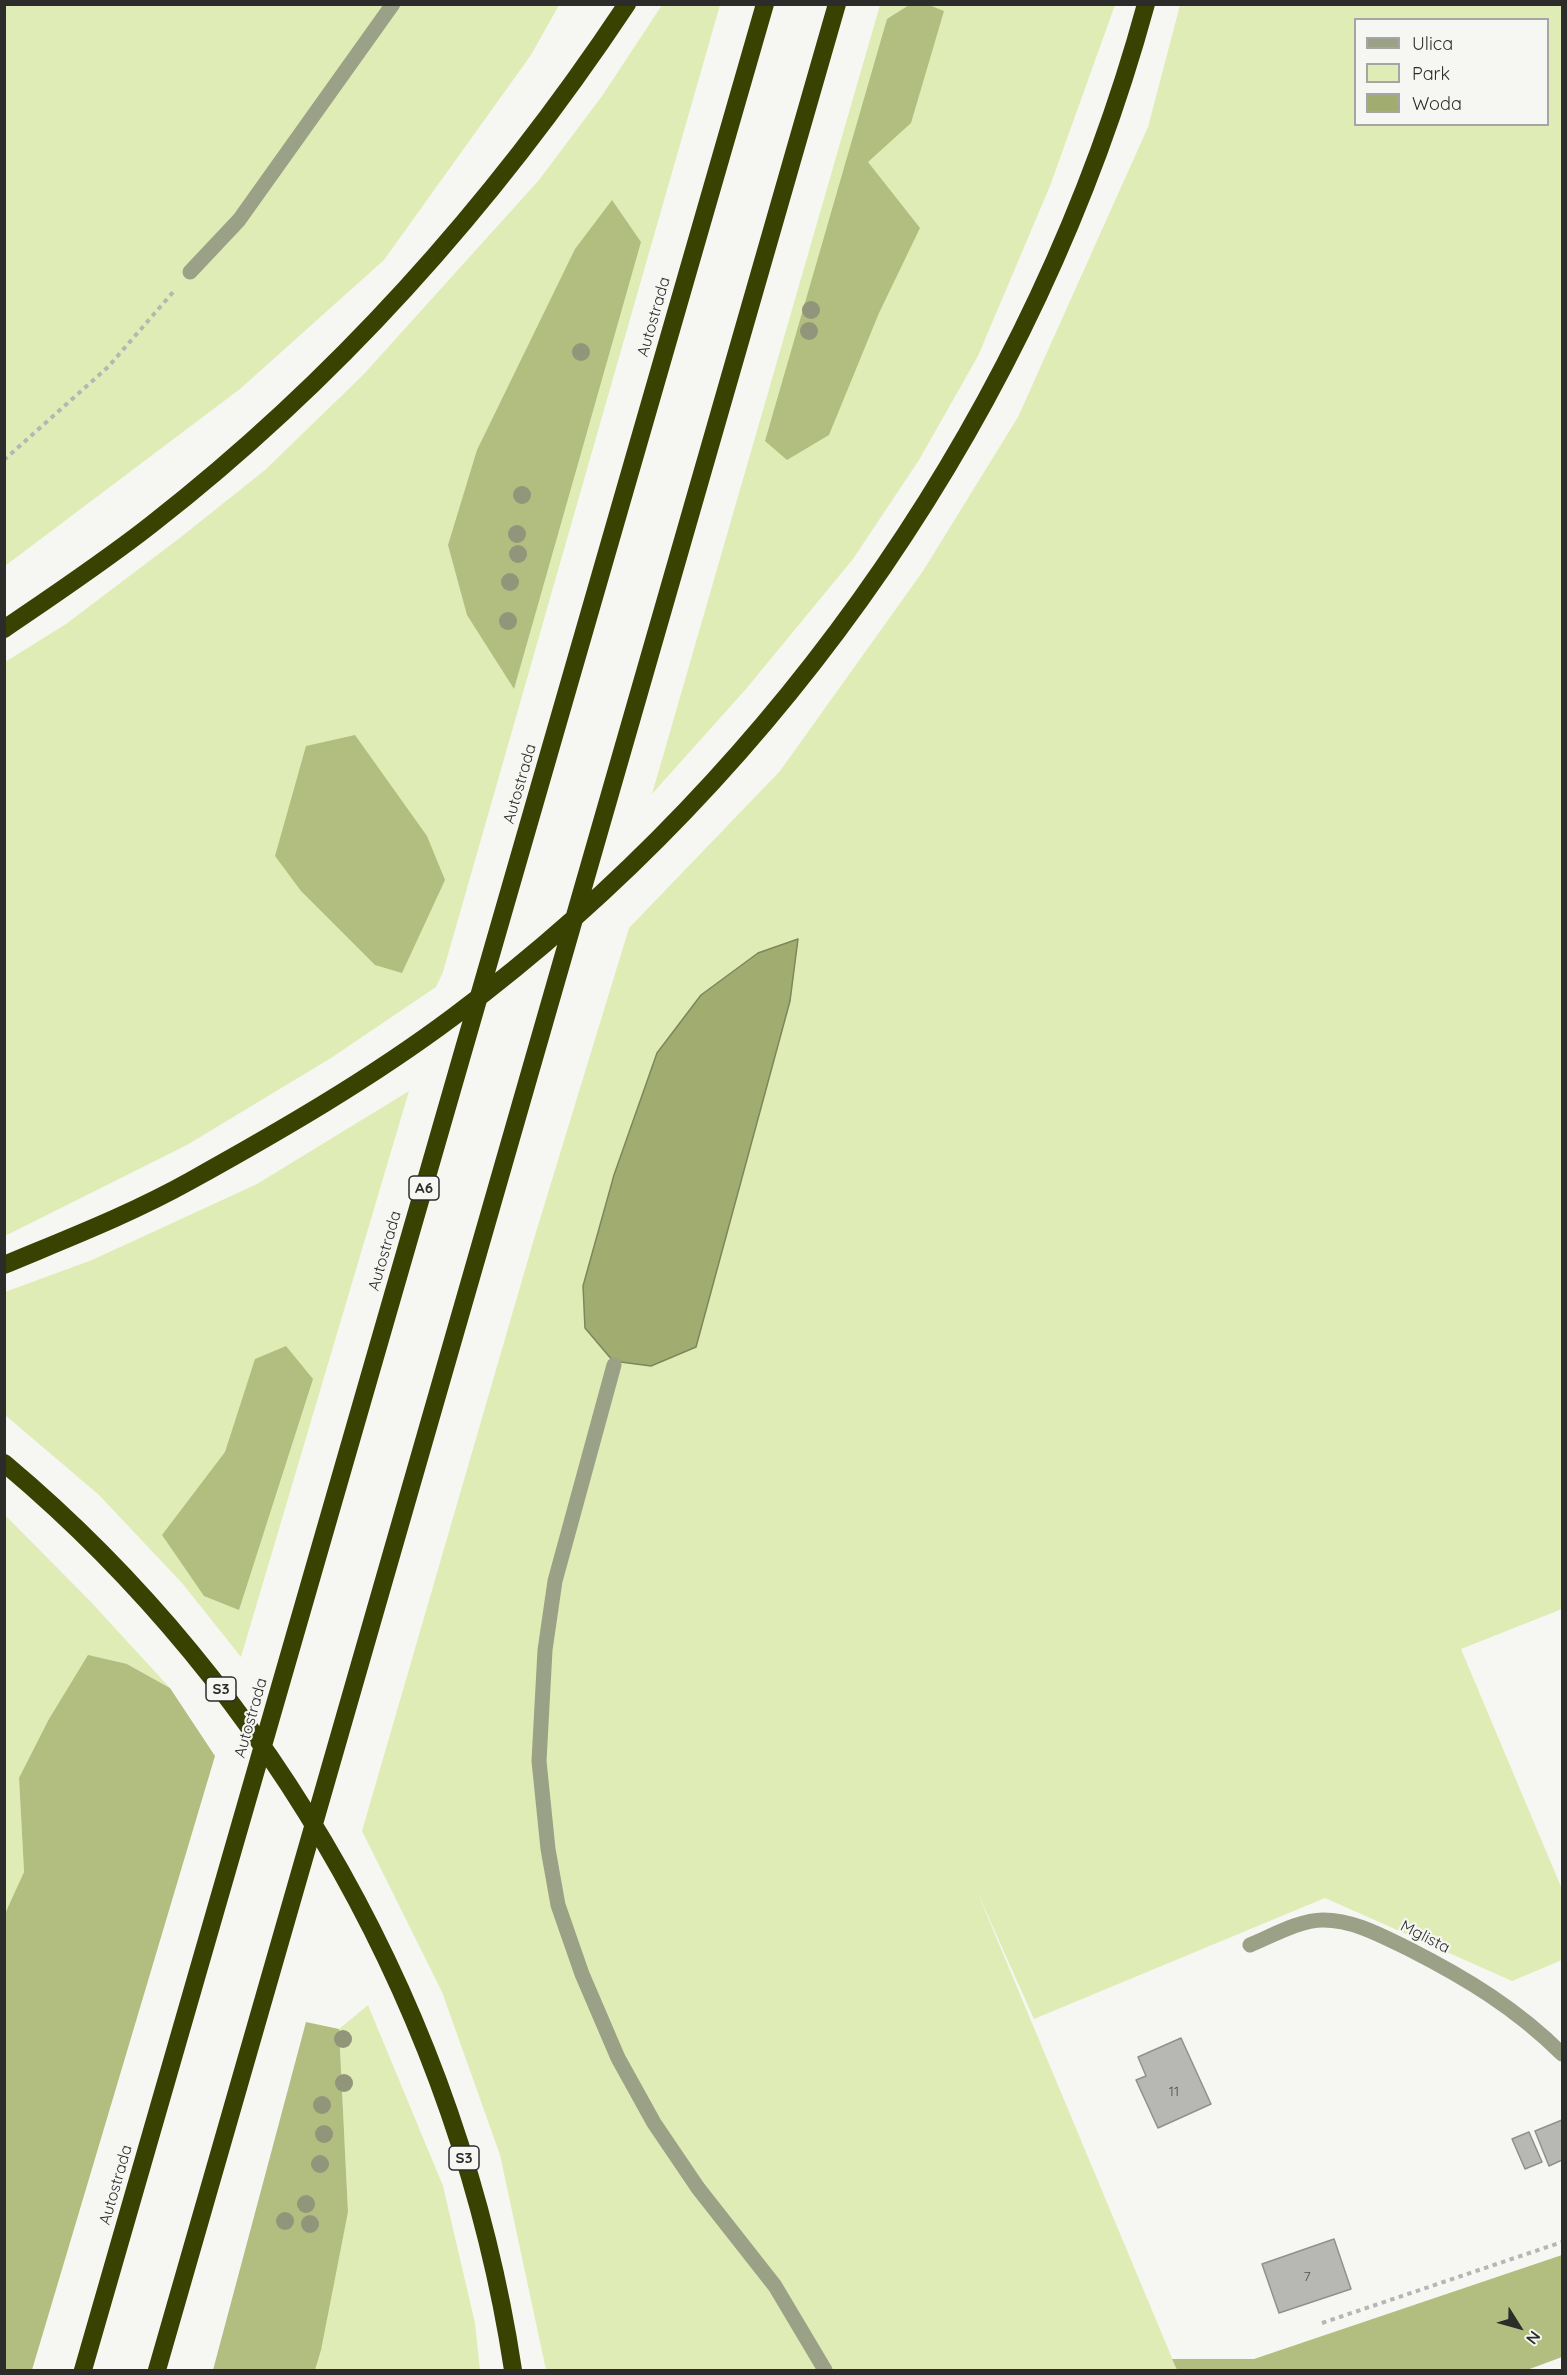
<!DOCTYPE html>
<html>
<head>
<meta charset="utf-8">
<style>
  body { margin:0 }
  #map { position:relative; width:1567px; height:2375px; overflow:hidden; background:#f6f7f3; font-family:Quicksand,sans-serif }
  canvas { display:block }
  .frame { position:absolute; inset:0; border:6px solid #2c2c2b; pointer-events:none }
  .legend { position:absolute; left:1354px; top:18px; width:195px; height:108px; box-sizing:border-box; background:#f6f7f3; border:2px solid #a5a6a3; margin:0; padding:8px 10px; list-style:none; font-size:18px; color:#2c2c2b }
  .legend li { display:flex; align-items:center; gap:12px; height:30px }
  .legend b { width:30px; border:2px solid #a5a6a3 }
  .north { position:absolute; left:1489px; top:2297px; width:60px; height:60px; -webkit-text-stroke:4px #f6f7f3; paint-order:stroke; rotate:127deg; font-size:16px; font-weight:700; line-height:24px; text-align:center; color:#2c2c2b }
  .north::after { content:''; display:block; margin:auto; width:21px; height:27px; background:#2c2c2b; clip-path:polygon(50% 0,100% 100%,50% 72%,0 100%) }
</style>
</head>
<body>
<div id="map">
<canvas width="1567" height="2375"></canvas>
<div class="frame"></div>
<ul class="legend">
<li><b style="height:8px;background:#9ba187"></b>Ulica</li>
<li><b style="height:16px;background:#e0ecb5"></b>Park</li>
<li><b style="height:16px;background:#a1ad70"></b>Woda</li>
</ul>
<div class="north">N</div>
</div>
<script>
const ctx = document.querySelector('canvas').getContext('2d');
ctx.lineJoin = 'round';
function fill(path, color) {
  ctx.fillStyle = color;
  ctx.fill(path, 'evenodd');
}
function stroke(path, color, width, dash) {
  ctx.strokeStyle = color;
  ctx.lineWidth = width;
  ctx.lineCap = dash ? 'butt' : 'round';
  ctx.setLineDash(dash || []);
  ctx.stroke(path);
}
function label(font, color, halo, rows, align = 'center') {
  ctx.font = font + ' Quicksand,sans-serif';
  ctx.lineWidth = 4.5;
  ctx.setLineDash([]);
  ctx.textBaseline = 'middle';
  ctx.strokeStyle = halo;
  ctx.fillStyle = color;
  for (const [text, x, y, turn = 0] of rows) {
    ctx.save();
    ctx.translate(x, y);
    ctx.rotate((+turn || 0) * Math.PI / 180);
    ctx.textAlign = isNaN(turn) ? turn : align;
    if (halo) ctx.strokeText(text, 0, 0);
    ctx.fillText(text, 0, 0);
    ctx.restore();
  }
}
fill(new Path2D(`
  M5,5H559L531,55L384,260L240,389L5,566Z
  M662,5H720L443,972L436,987L331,1058L187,1145L5,1236V662L66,624L181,537L265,470L363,375L539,180L602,96Z
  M880,5H1115L1050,186L978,356L919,460L853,559L746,689L652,794Z
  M1180,5H1562V1609L1461,1649L1562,1889V1960L1512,1981L1325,1898L1034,2019L976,1889L1177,2370H546L500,2155L442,1992L362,1831L536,1232L629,928L780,771L923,571L1018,417L1148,127ZM1356,20H1548V124H1356Z
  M409,1091L241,1657L182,1583L99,1495L5,1415V1292L92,1260L257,1184Z
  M5,1515L91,1602L170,1688L127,1664L19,1778L24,1872L5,1916Z
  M368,2005L443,2186L475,2323L480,2370H315L348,2212L339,2029Z`), '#e0ecb5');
fill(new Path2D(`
  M909,5H929L944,11L911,123L868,162L920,228L879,313L829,435L787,460L765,441L887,19Z
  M612,200L641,242L514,689L467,615L448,545L477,450L575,249Z
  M355,735L427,836L445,880L402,973L375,965L301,891L275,856L306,746Z
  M286,1346L313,1379L239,1610L204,1596L162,1535L225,1452L255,1359Z
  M88,1655L127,1664L170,1688L215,1756L32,2370H5L4,1916L24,1872L19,1778L49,1719Z
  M306,2022L339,2029L348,2212L321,2350L315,2370H213Z
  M1562,2255V2357L1527,2370H1177L1172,2359H1254Z`), '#b2be80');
const water = new Path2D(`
  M798,939L790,1001L696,1347L651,1366L613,1361L585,1328L583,1286L614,1175L657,1053L701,995L758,953Z`);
fill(water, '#a1ad70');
stroke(water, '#7e865b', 1.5);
const building = new Path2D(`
  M1181,2038L1211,2104L1158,2128L1136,2080L1146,2076L1138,2057Z
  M1562,2120V2160L1549,2166L1535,2131Z
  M1529,2132L1542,2162L1525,2169L1512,2139Z
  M1334,2239L1351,2289L1279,2313L1262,2264Z`);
fill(building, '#b7b8b4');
stroke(building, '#90918d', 1.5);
stroke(new Path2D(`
  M4,460L108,367L174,291
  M1322,2323L1562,2242`), '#b6b6b3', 4, [4.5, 4.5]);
stroke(new Path2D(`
  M190,272L239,220L393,4
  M614,1365L555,1581L545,1650L539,1761L548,1849L558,1905L582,1974L618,2058L654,2123L698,2188L775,2286L825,2370`), '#9ba187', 15);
stroke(new Path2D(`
  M1250,1945C1272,1936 1299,1920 1323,1920C1354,1920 1382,1936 1409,1949C1466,1978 1517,2009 1562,2054`), '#9ba187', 15);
stroke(new Path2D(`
  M4,629C54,595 105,561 152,524C339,378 496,201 627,4
  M4,1265C66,1239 131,1214 190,1181C280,1131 370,1079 453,1017C784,770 1037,404 1146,4
  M4,1463C276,1691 460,2020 513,2370
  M83,2370L765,4
  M157,2370L837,4`), '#394200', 18);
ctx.fillStyle = '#91957a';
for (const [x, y] of [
  [811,310],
  [809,331],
  [581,352],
  [522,495],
  [517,534],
  [518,554],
  [510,582],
  [508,621],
  [343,2039],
  [344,2083],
  [322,2105],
  [324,2134],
  [320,2164],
  [306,2204],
  [285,2221],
  [310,2224]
]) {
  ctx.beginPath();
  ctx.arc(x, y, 9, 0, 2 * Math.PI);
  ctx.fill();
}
label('14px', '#4f4f4d', null, [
  ["11",1174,2092],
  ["7",1307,2277]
]);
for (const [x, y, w] of [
  [424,1188,30],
  [221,1689,30],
  [464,2158,30]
]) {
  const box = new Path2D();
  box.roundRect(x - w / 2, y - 12, w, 24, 4.5);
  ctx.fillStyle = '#f6f7f3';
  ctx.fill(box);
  stroke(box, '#2c2c2b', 1.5);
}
label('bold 15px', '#2c2c2b', null, [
  ["A6",424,1188],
  ["S3",221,1689],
  ["S3",464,2158]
]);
label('16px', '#2c2c2b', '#f6f7f3', [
  ["Autostrada",654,317,-74],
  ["Autostrada",520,784,-74],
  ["Autostrada",385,1251,-74],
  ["Autostrada",251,1718,-74],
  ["Mglista",1425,1937,27],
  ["Autostrada",116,2185,-74]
]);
</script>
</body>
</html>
